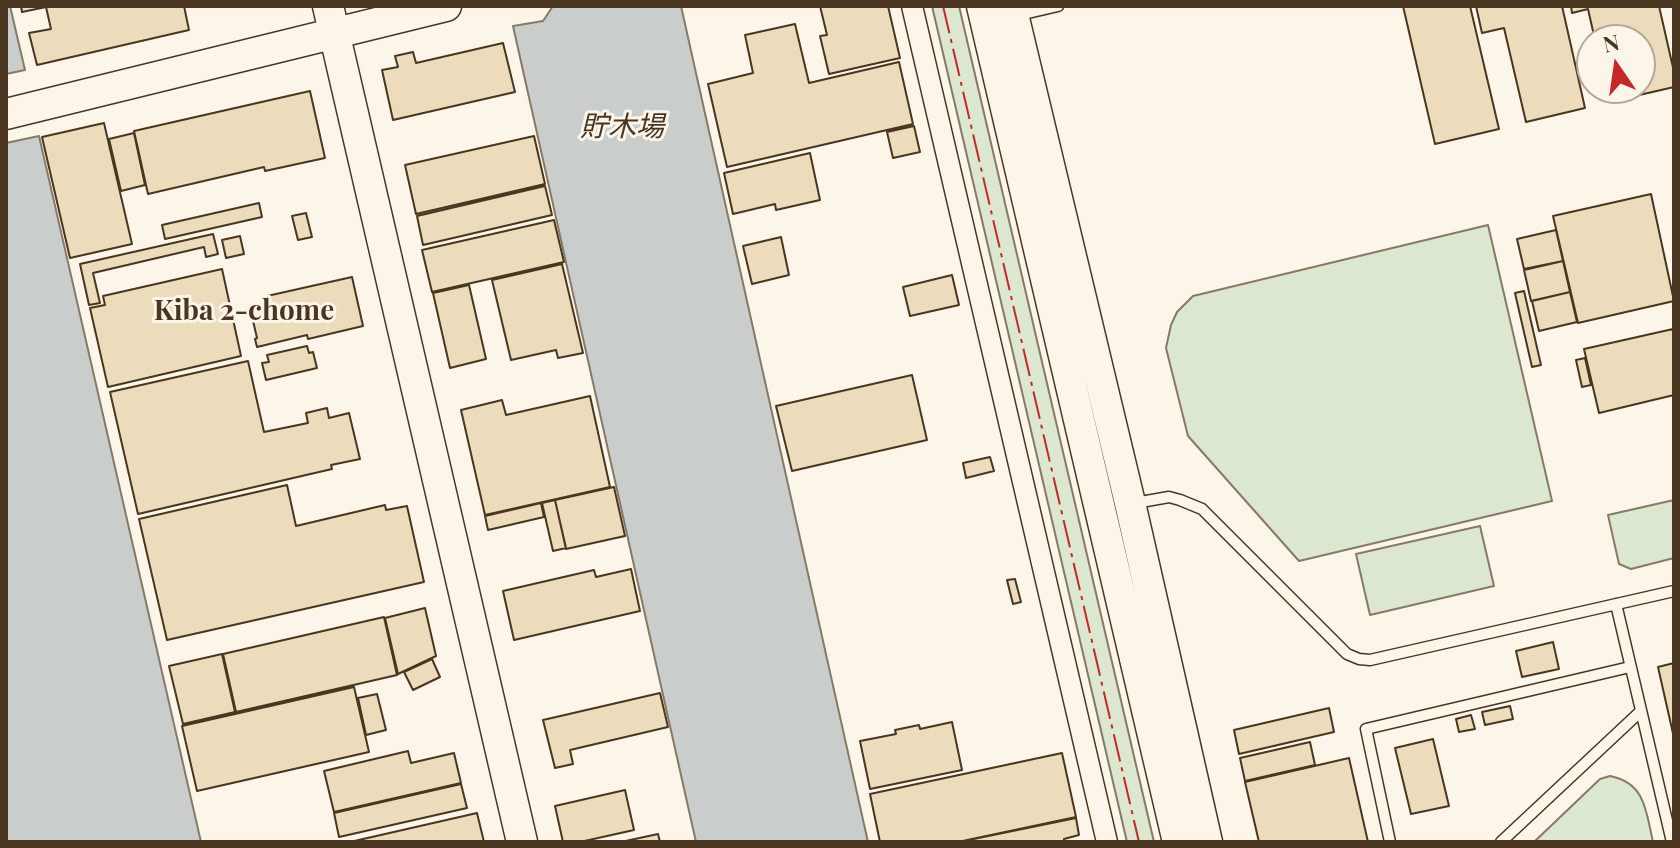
<!DOCTYPE html>
<html>
<head>
<meta charset="utf-8">
<style>
  body { margin:0 }
  #map { position:relative; width:1680px; height:848px; overflow:hidden; background:#fbf6e9; font-family:"Playfair Display",serif }
  canvas { display:block }
  .frame { position:absolute; inset:0; border:8px solid #4a3520; pointer-events:none }
  .north { position:absolute; left:1576px; top:24px; width:80px; height:80px; box-sizing:border-box; background:#fbf6e9; border:2px solid #b4a999; border-radius:50%; rotate:347deg; font-size:22px; font-weight:700; line-height:32px; text-align:center; color:#4a3520 }
  .north::after { content:''; display:block; margin:auto; width:28px; height:36px; background:#c62828; clip-path:polygon(50% 0,100% 100%,50% 72%,0 100%) }
</style>
</head>
<body>
<div id="map">
<canvas width="1680" height="848"></canvas>
<div class="frame"></div>
<div class="north">N</div>
</div>
<script>
const ctx = document.querySelector('canvas').getContext('2d');
ctx.lineJoin = 'round';
function fill(path, color) {
  ctx.fillStyle = color;
  ctx.fill(path, 'evenodd');
}
function stroke(path, color, width, dash) {
  ctx.strokeStyle = color;
  ctx.lineWidth = width;
  ctx.lineCap = dash ? 'butt' : 'round';
  ctx.setLineDash(dash || []);
  ctx.stroke(path);
}
function label(font, color, halo, rows, align = 'center') {
  ctx.font = font + ' "Playfair Display","Noto Sans JP",serif';
  ctx.lineWidth = 6;
  ctx.setLineDash([]);
  ctx.textBaseline = 'middle';
  ctx.strokeStyle = halo;
  ctx.fillStyle = color;
  for (const [text, x, y, turn = 0] of rows) {
    ctx.save();
    ctx.translate(x, y);
    ctx.rotate((+turn || 0) * Math.PI / 180);
    ctx.textAlign = isNaN(turn) ? turn : align;
    if (halo) ctx.strokeText(text, 0, 0);
    ctx.fillText(text, 0, 0);
    ctx.restore();
  }
}
const green = new Path2D(`
  M932,6H959L1154,842H1127Z
  M1488,225L1552,501L1299,561L1188,436L1166,348L1171,325L1177,312L1193,296Z
  M1674,500V558L1631,569L1619,564L1608,515Z
  M1480,526L1494,586L1370,615L1356,554Z
  M1610,776C1646,783 1646,812 1653,842H1534L1600,779Z`);
fill(green, '#dce7d0');
stroke(green, '#887966', 2);
const water = new Path2D(`
  M6,6H10L25,70L6,74Z
  M553,6H681L868,842H696L513,26L543,21Z
  M39,136L201,842H6V143Z`);
fill(water, '#c9cecd');
stroke(water, '#887966', 2);
const building = new Path2D(`
  M21,6H184L189,30L37,65L29,33L51,29L46,7L22,12Z
  M820,6H888L900,58L829,74L820,36L827,35Z
  M1403,6H1470L1499,129L1435,144Z
  M1476,6H1562L1585,108L1526,122L1504,28L1482,33Z
  M1571,6H1659L1674,72V87L1609,102L1606,88H1640V40H1595L1588,9L1572,13Z
  M795,24L809,83L899,62L913,124L727,167L708,84L753,73L745,35Z
  M503,43L515,92L393,120L382,70L398,67L395,56L413,52L416,63Z
  M310,91L325,158L265,171L264,167L148,194L134,131Z
  M104,123L132,244L70,258L42,137Z
  M914,126L920,152L893,158L887,132Z
  M134,133L145,185L121,191L109,139Z
  M534,136L545,184L416,214L405,165Z
  M810,153L820,200L776,210L775,204L733,214L724,173Z
  M545,186L552,215L423,245L417,216Z
  M1651,194L1674,301L1578,323L1553,216Z
  M259,203L262,217L165,239L162,225Z
  M306,213L312,237L298,240L292,216Z
  M554,220L564,262L432,292L422,250Z
  M1556,230L1563,261L1524,269L1517,239Z
  M213,234L218,254L206,257L204,247L93,273L100,303L89,305L80,264Z
  M240,236L244,254L226,258L222,240Z
  M781,237L789,275L752,284L743,246Z
  M1563,261L1570,292L1531,301L1524,270Z
  M562,264L583,353L558,358L556,350L511,360L492,280Z
  M222,269L241,356L108,387L90,308L105,305L103,296Z
  M952,275L959,305L910,316L903,287Z
  M352,277L363,326L308,339L307,335L257,347L255,339L257,338L251,312L269,308L267,296Z
  M469,285L486,359L450,368L433,293Z
  M1524,291L1541,365L1532,367L1515,293Z
  M1570,292L1577,322L1539,331L1532,301Z
  M1673,329L1674,395L1599,413L1584,349Z
  M307,346L309,353L313,352L317,368L266,380L262,363L269,362L267,355Z
  M1585,358L1591,385L1582,387L1576,360Z
  M248,361L264,432L308,423L306,413L327,408L329,418L349,413L360,459L331,465L332,469L138,514L110,392Z
  M912,375L927,440L792,471L776,406Z
  M590,396L610,487L485,515L461,410L502,400L506,415Z
  M990,457L994,471L966,478L963,463Z
  M287,485L296,526L385,505L386,510L407,506L424,582L167,640L139,519Z
  M614,487L625,536L566,549L555,500Z
  M555,500L566,548L553,551L542,503Z
  M541,503L544,517L488,530L485,516Z
  M631,569L640,611L514,640L503,591L594,570L596,577Z
  M1015,579L1021,602L1013,604L1007,580Z
  M425,608L436,656L398,674L385,618Z
  M384,617L397,675L236,712L223,654Z
  M1553,642L1559,669L1522,677L1516,651Z
  M222,654L235,712L183,724L169,666Z
  M432,659L440,677L413,690L404,672Z
  M1674,663V738L1658,667Z
  M354,687L369,752L197,791L182,726Z
  M660,693L668,727L570,750L573,764L555,768L543,720Z
  M377,694L386,730L366,735L358,698Z
  M1510,706L1513,719L1485,725L1482,712Z
  M1329,708L1334,732L1239,754L1234,730Z
  M1471,715L1475,729L1459,732L1456,719Z
  M952,722L962,770L870,789L860,741L896,734L895,730L919,725L920,729Z
  M1433,739L1449,806L1411,814L1395,748Z
  M1310,742L1315,765L1245,781L1240,758Z
  M408,751L411,763L454,753L461,783L334,812L324,771Z
  M1062,753L1076,817L958,842H880L870,794Z
  M1349,758L1368,842H1259L1245,782Z
  M461,784L467,808L339,837L334,813Z
  M625,790L634,830L580,842H563L555,806Z
  M477,813L484,842H350Z
  M1076,818L1079,835L1064,839V842H959Z
  M658,834L660,842H621Z`);
fill(building, '#ecdcbc');
stroke(building, '#4a3520', 2);
const lane = new Path2D(`
  M1015,16L1058,6
  M1135,503L1169,497L1180,500L1202,509L1347,654L1359,659L1370,660L1674,591
  M1616,604L1672,842
  M1390,842L1366,729L1630,667
  M1501,842L1641,711`);
const street = new Path2D(`
  M912,6L1107,842`);
const secondary = new Path2D(`
  M328,6L522,842
  M982,6L1178,842
  M1011,6L1130,503L1207,842
  M6,114L446,6`);
stroke(lane, '#4a3520', 13);
stroke(street, '#4a3520', 23);
stroke(secondary, '#4a3520', 33);
stroke(lane, '#fbf6e9', 10);
stroke(street, '#fbf6e9', 20);
stroke(secondary, '#fbf6e9', 30);
stroke(new Path2D(`
  M943,6L1139,842`), '#c62828', 2, [28, 6, 4, 6]);
label('italic 28px', '#4a3520', '#fbf6e9', [
  ["貯木場",622,127]
]);
label('bold 28px', '#4a3520', '#fbf6e9', [
  ["Kiba 2-chome",244,311]
]);
</script>
</body>
</html>
